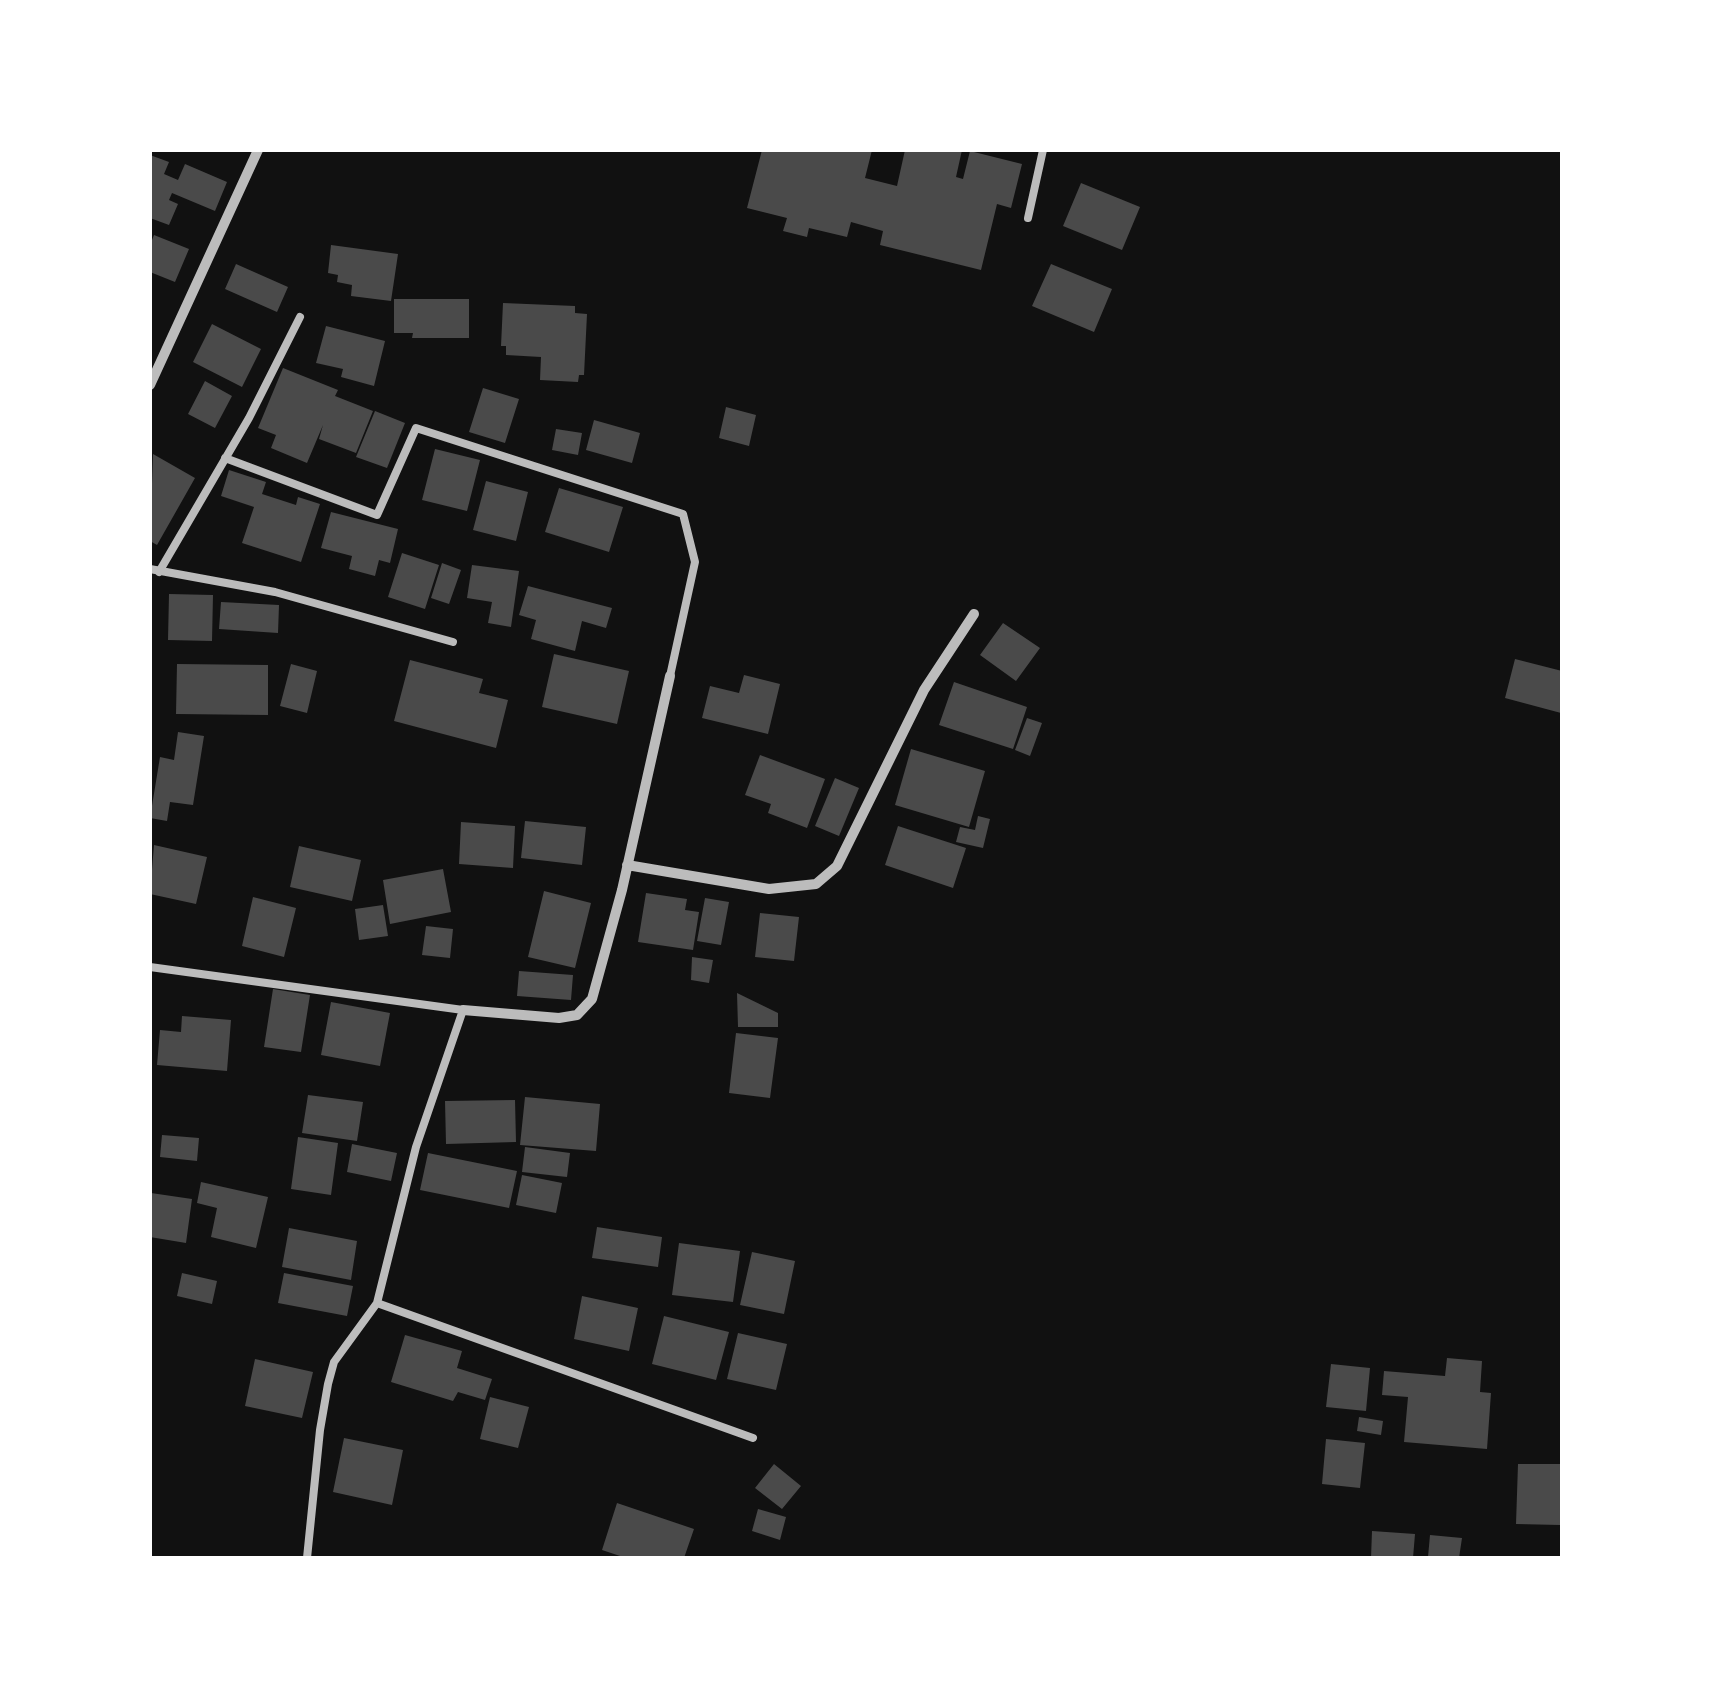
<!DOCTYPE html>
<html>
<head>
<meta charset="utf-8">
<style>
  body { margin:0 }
  #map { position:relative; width:1712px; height:1708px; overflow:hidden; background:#111; font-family:"IBM Plex Sans",sans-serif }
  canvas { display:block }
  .frame { position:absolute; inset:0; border:152px solid #fff; pointer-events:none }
</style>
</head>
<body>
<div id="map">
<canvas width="1712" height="1708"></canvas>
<div class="frame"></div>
</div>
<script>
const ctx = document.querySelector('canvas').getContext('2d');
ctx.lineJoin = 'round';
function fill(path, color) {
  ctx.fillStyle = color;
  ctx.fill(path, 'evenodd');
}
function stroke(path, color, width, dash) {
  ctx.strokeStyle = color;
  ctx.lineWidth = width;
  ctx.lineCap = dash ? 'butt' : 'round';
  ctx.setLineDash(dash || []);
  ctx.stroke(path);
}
fill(new Path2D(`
  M762,150H872L865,178L897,186L905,150H962L956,177L963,179L970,151L1022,164L1011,208L997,204L981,270L880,245L883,231L851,222L847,237L809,228L807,237L783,231L787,218L747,208Z
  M150,155L169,162L164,174L178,180L185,164L227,182L215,211L172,193L169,200L178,204L169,225L150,218Z
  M1081,183L1140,207L1122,250L1063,226Z
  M154,235L189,249L175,282L150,272V245Z
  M331,245L398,254L391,301L351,296L352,285L337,282L338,275L328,273Z
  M236,264L288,287L277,312L225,289Z
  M1051,264L1112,289L1094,332L1032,306Z
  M394,299H469V338H412L413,333H394Z
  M503,303L575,306V313L587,314L584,375H579L578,382L540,380L541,357L506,355V346H501Z
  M212,324L261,349L242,387L193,362Z
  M326,326L385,341L374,386L341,377L343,369L316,363Z
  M283,368L338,390L335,396L373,411L356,453L319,439L323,425L307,463L271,448L276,435L258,428Z
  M205,381L232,396L215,428L188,414Z
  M483,388L519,399L505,443L469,432Z
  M726,407L756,415L749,446L719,438Z
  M375,411L405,423L387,468L356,457Z
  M594,420L640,433L632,463L586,450Z
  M556,429L582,433L578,455L552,450Z
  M435,449L480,460L467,511L422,500Z
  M153,454L195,478L157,545L150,541Z
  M229,470L266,482L262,494L296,505L298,497L320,504L301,562L242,543L254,507L221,496Z
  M486,481L528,492L516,541L473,530Z
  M559,488L623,507L609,552L545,532Z
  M331,512L398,529L390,563L379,560L375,576L349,569L352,556L321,548Z
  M402,553L439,565L425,609L388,597Z
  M442,563L461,570L449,604L431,598Z
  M472,565L519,571L511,627L488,623L492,602L467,598Z
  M528,586L612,608L606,628L582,621L575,651L531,639L536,620L519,615Z
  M169,594L213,595L212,641L168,640Z
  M221,602L279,605L278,633L219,629Z
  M1003,623L1040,648L1016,681L980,655Z
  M554,654L629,671L617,724L542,707Z
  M1515,659L1562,671L1561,713L1505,698Z
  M410,660L483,679L479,693L508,700L496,748L394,721Z
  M177,664L268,665V715L176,714Z
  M291,664L317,671L307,713L280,706Z
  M744,675L780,684L768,734L702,718L710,686L739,693Z
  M954,682L1027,707L1013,749L939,725Z
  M1027,718L1042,723L1030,756L1015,750Z
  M178,732L204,736L193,805L170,802L167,821L150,818L160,757L174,760Z
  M911,749L985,771L969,827L895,805Z
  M760,755L825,779L807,828L768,813L771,804L745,795Z
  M835,778L859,788L839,836L815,826Z
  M978,816L990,819L983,848L956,842L960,827L975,830Z
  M525,821L586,827L582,865L521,858Z
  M461,822L515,826L513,868L459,864Z
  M898,826L966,848L953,888L885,865Z
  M154,845L207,857L196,904L150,894Z
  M299,846L361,860L352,901L290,887Z
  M443,869L451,912L390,924L383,880Z
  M544,891L591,903L575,968L528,957Z
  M646,893L687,899L685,910L699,912L693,950L638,942Z
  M253,897L296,908L284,957L242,946Z
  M705,898L729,902L721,945L697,941Z
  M383,905L388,936L359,940L355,909Z
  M760,913L799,917L794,961L755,957Z
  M426,926L453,929L450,958L422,955Z
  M692,957L713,960L709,983L691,980Z
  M519,971L573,975L571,1000L517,996Z
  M273,989L310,995L301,1052L264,1047Z
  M737,993L778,1013V1027H738Z
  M331,1002L390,1013L380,1066L321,1055Z
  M182,1016L231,1020L227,1071L157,1065L160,1030L181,1032Z
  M736,1033L778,1038L770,1098L729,1093Z
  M308,1095L363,1102L357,1141L302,1133Z
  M525,1097L600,1104L596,1151L520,1145Z
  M515,1100L516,1142L446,1144L445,1101Z
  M162,1135L199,1138L197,1161L160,1157Z
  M298,1137L338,1143L331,1195L291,1189Z
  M352,1144L397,1153L391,1181L347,1172Z
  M525,1147L570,1153L567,1177L522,1172Z
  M428,1153L517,1171L509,1208L420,1190Z
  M522,1175L562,1183L556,1213L516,1205Z
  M201,1182L268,1197L256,1248L211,1237L217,1208L197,1203Z
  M151,1193L192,1199L186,1243L150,1237Z
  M597,1227L662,1237L658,1267L592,1258Z
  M289,1228L357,1241L351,1280L282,1267Z
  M679,1243L740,1251L733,1302L672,1295Z
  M752,1252L795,1261L784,1314L740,1305Z
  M182,1273L217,1281L212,1304L177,1296Z
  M284,1273L353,1286L347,1316L278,1303Z
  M582,1296L638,1308L629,1351L574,1339Z
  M664,1316L729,1332L716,1380L652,1364Z
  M738,1333L787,1344L776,1390L727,1379Z
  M405,1335L462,1351L457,1368L492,1379L485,1400L458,1392L453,1401L391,1382Z
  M1447,1358L1482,1361L1480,1392L1491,1393L1487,1449L1404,1442L1408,1397L1382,1395L1384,1371L1445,1376Z
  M255,1359L313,1372L302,1418L245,1406Z
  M1331,1364L1370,1368L1366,1411L1326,1407Z
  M490,1397L529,1407L518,1448L480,1439Z
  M1359,1417L1383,1421L1381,1435L1357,1431Z
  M344,1438L403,1450L392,1505L333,1492Z
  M1326,1439L1365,1443L1360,1488L1322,1484Z
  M774,1464L801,1486L782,1509L755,1488Z
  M1518,1464H1561L1560,1525L1516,1524Z
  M617,1503L694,1529L684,1558H626L602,1550Z
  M758,1509L786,1517L780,1540L752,1531Z
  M1372,1531L1415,1534L1413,1558H1371Z
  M1430,1535L1462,1538L1459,1558L1428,1557Z`), '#4a4a4a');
stroke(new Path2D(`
  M1028,218L1043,150
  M225,458L377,515L416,428L683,514L695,562L670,676
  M150,569L275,592L453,642
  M159,572L249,418L300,317
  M150,967L463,1010L416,1147L377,1303L334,1362L328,1384L320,1430L307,1558
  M377,1303L753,1438`), '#bcbcbc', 8);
stroke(new Path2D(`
  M150,385L258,150
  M627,865L769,889L816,884L837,866L924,690L974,614
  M463,1010L559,1018L577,1015L592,999L622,890L670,676`), '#bcbcbc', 10);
</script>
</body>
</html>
